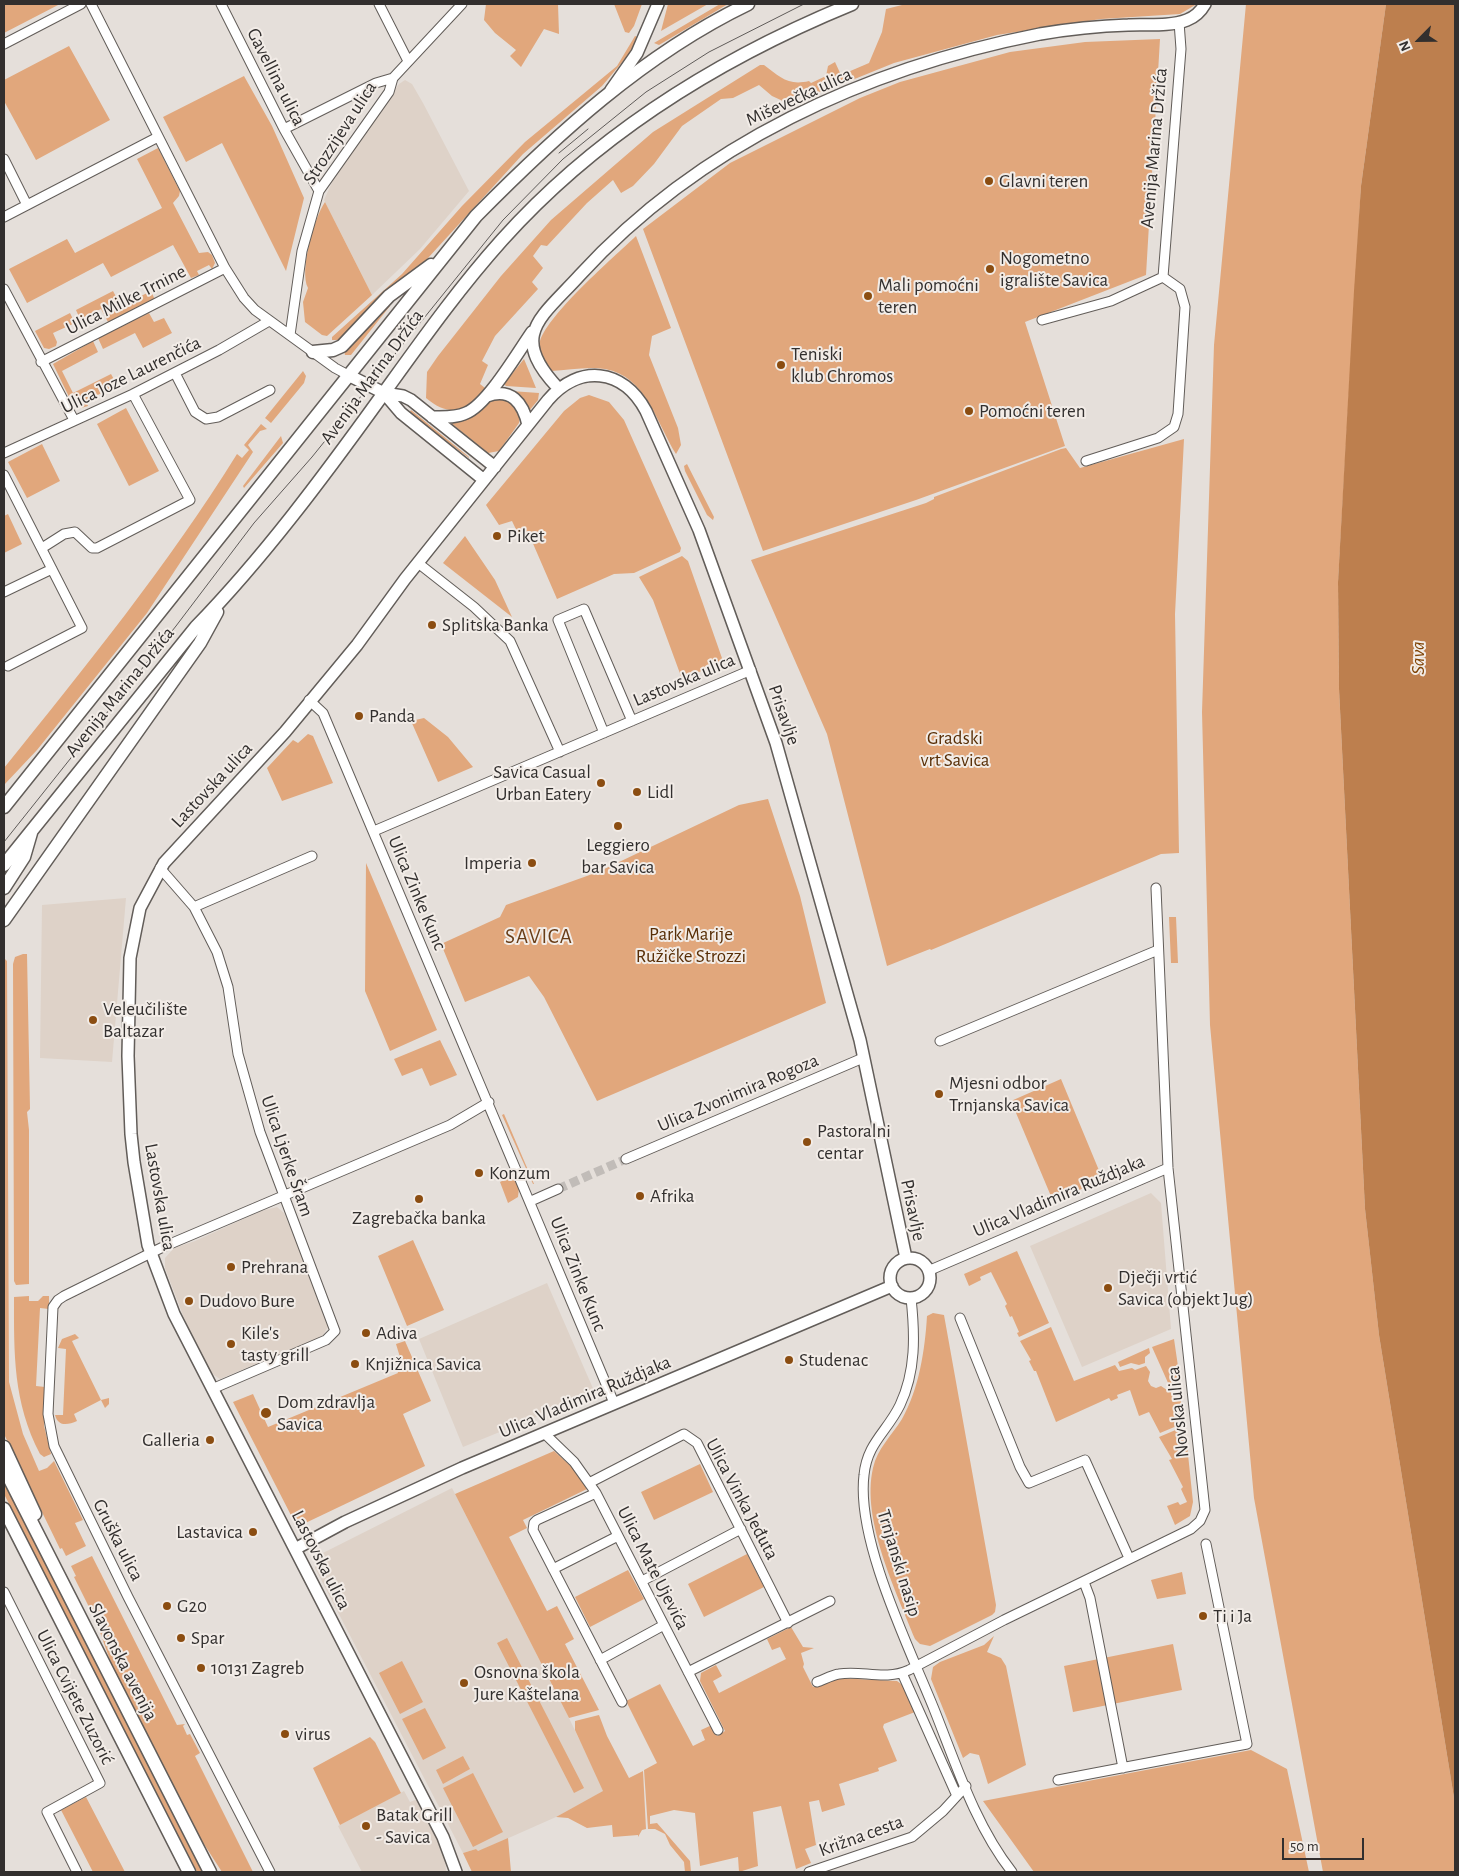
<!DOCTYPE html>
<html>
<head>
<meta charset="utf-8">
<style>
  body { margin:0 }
  #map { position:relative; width:1459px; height:1876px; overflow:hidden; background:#e5dfda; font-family:"Alegreya Sans",sans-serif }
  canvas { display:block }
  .frame { position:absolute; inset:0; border:5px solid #322f2e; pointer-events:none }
  .north { position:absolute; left:1394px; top:15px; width:50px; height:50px; -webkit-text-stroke:4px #f2ece7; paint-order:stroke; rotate:247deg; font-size:14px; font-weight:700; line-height:20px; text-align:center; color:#322f2e }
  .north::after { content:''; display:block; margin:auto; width:18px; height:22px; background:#322f2e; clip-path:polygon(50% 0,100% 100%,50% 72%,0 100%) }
  .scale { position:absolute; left:1282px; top:1838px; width:82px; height:22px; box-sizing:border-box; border:2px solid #322f2e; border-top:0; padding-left:6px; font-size:15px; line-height:18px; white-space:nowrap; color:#322f2e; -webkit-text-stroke:4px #f2ece7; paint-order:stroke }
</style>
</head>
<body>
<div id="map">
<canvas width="1459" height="1876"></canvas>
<div class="frame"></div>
<div class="north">N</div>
<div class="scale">50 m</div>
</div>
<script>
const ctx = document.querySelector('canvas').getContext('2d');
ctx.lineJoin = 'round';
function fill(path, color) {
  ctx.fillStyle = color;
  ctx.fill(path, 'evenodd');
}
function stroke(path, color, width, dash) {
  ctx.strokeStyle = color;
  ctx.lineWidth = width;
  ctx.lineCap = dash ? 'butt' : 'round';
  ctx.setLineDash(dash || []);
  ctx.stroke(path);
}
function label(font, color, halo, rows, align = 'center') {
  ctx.font = font + ' "Alegreya Sans",sans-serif';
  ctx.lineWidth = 4;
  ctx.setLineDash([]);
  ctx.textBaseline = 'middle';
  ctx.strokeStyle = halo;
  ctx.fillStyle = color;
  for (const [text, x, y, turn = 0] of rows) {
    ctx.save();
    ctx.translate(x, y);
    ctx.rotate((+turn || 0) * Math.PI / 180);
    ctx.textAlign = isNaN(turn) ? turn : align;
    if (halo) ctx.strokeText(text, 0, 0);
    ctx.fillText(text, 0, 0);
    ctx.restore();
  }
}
fill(new Path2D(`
  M405,80L412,84L423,103L469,191L420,249L372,295L324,200L338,169L380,109L399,84Z
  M126,898L112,1062L40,1058L42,905Z
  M1151,1193L1161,1203L1171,1329L1082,1367L1030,1246Z
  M277,1207L284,1213L329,1317L328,1327L323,1335L316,1339L220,1379L211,1373L184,1318L165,1268V1258L174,1248L195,1241L261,1211Z
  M547,1283L595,1393L463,1447L419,1339Z
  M452,1488L569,1718L604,1791L556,1817L477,1852L476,1849L463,1853L315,1568V1557Z
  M404,1791L410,1802L415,1800L419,1802L445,1853L446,1872H362L338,1826Z`), '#ded2c8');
fill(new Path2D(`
  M4,4H60L4,33Z
  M486,4H558L559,34L544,29L521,67L510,56L516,50L495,33L484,20Z
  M614,4H642L634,26L629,33L625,32Z
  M668,4H708L661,31Z
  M720,4H728L659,45L654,43Z
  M906,4H1197L1180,14L1101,19L997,35L894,63L825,91L800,95L785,102L772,96L759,85L733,98L721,99L682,126L654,164L633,186L621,193L613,180L587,203L547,246L541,245L533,256L543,268L532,282L538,289L495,336L482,361L488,365L480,384L485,388C470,414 448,417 426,398L427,372L438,356L501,276L551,220L653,132L760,65H764C780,77 788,86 809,81L811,83L826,76L828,66L835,62L841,75L869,63L882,32L886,9Z
  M1246,4H1386L1361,186L1338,582L1339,689L1365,1209L1379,1335L1455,1804V1872H1323L1254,1498L1210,1025L1202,712L1214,345Z
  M635,36L642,39L602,86L523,154L418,269L339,340H332V337L402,274L462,206L525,142L617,66Z
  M1160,39L1146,275L1025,322L1065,446L916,500L763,551L643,229L730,163L860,98L900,82L1010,52L1085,42Z
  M69,46L110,120L36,160L4,101V80Z
  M244,76L272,126L304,198L286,271L222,143L186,162L163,117Z
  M158,148L180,191L179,196L173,203L199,253L208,252L212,255L215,263L212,269L209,265L197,271L199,275L191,278L173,245L111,277L103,263L27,303L9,269L67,239L75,253L162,208L137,159Z
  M325,202L372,295L327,336L322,335L305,322L303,302L308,288C299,271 314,218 325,202Z
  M636,236L671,328L652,336L649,355L678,428L681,445L676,454C657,424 646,376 605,369C588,366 569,370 551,371C543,365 537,352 540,341C549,313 613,258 636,236Z
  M113,291L121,306L151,291L155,300L112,322H108L101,309L80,319L76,310Z
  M389,303L390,306L351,355H345L344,351L352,346Z
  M70,313L75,323L53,333L57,342L56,346L49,349L44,348L35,331Z
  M149,313L154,322L164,318L172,333L143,348L135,333L103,349L98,338Z
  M93,341L98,352L62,371L73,393L111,374L117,385L86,401L88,406L81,408L71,401L53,364Z
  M524,359L536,388L506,386L504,384Z
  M303,371L306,376L304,383L271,423L265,418Z
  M511,391L539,393L538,400L529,411Z
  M589,395L609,402L624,420L681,548L680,552L634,573L614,574L557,599L531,539L522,542L512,521L499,525L486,505L564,411L580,398Z
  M505,398C514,404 522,411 519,423L499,451L488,453L451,423L493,399Z
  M126,408L159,471L129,486L97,424Z
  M411,410L469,457V458L409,413Z
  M261,424L267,429L260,431L248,445L253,452L147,613L37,750L4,785V768C86,666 168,565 237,454L242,458L249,450L244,445Z
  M281,436L283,443L244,488L243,486Z
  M1184,439L1175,614L1179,853L1161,854L931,950L930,949L887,966L827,734L751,560L926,503L934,499V497L1061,449L1066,448L1080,468Z
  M42,444L60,481L27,498L8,462Z
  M687,464L714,517L713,520L707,515L685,471L684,466Z
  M8,514L22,544L4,553V516Z
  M465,536L495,580L512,617L443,563Z
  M682,556L688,561L723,661L684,679H682L653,600L639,577Z
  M424,718L448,737L473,767L438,782L411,721Z
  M308,734L313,736L333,783L282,801L267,768L293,740L298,743Z
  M768,799L800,896L826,1003L597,1101L544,997L529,976L465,1002L441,944L500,917L506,905L598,872L739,805Z
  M366,863L437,1030L390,1051L365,991Z
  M1169,917H1176L1178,963H1171Z
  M23,954H27L30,1109L27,1112L29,1130V1284L16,1285L14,1281L13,964L15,957Z
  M4,958L7,961L9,1382L23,1434L39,1471L47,1468L54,1461L83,1520L75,1523L86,1546L66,1556L62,1548L60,1549L4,1434Z
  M440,1040L457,1075L430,1086L422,1068L402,1076L394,1059Z
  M1061,1079L1103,1180L1053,1201L1011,1101Z
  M504,1114L534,1184H533L502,1115Z
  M514,1175L519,1188L518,1197L508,1203L500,1182Z
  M413,1240L444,1310L407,1326L378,1256Z
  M1017,1251L1049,1323L1019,1337L1017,1333L1019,1332L1012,1316L1010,1317L1005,1306L1007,1304L991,1272L980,1277L981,1280L969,1286L964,1274Z
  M29,1296V1301H38L43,1296H49V1309L40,1308L36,1386L45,1387L44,1426L51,1454L44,1457L40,1454C13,1402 14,1354 14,1297Z
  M933,1313L944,1315L996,1605L995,1612L992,1615L930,1646L920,1644L915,1639C896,1591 861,1520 873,1468C877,1449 892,1435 902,1419C919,1389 925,1350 927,1316Z
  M1051,1327L1074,1381L1115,1365L1119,1371L1132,1368L1135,1370L1146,1366L1150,1372L1148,1381L1151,1386L1156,1388L1161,1386L1170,1392L1180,1395L1184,1423L1160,1433L1149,1412L1139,1416L1130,1390L1117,1395L1118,1398L1111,1401L1109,1398L1056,1422L1036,1371H1034L1029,1361L1031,1360L1020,1341Z
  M75,1334L79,1338L72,1341L101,1400L109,1398V1404L105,1408L101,1400L74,1414L77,1421C68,1425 58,1427 55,1415H63L66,1349L58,1348L62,1339Z
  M1174,1339L1181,1387L1169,1385L1152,1347Z
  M405,1341L431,1401L403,1414L425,1466L297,1527L233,1402L253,1394L268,1427L398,1373L397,1370L403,1367L396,1344Z
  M1149,1348L1150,1353L1145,1357V1363L1139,1365L1131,1363L1120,1367L1118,1362Z
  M1185,1426L1193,1502L1190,1516L1175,1525L1167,1506L1178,1502L1180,1505L1187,1502L1181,1489L1183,1487L1169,1460L1172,1459L1159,1437Z
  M554,1451L573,1468L587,1489L523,1520L527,1528L509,1537L547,1611L557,1606L574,1639L565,1644L599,1710L569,1718L455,1494Z
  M700,1464L713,1492L654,1520L641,1492Z
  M4,1483L204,1872H197L179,1837L4,1494Z
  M747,1554L764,1587L704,1617L688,1584Z
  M92,1556L177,1725L185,1724L183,1726L187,1735L190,1734L200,1753L195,1756L253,1872H222L202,1841L111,1663L96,1621L74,1577L76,1576L71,1566Z
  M628,1570L644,1599L590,1627L575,1597Z
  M1182,1572L1186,1594L1157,1599L1151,1580Z
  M791,1627L803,1647L814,1648L801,1653L804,1664L803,1667L813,1687L836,1678L897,1681L904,1686L915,1712L884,1724L883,1727L897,1761L878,1768L879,1771L839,1784L845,1805L822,1812L819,1800L809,1802L816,1845L805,1849L811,1863L796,1869L781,1806L753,1812L758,1866L739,1872L738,1857L700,1866L695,1813L674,1810L650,1816V1824L657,1823L690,1861L691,1872H685L684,1862L670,1845L665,1834L655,1829H648L644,1770L657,1763L626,1701L660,1684L693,1746L705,1740L701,1730L712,1725L717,1736L725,1731L700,1681L701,1673L716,1665L722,1676L713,1681L719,1693L786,1659L780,1647L772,1650L767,1639Z
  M994,1636L987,1652L1001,1658L1006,1666L1026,1765L988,1784L979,1755L970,1753L963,1758L931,1679L933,1667L940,1662L984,1645Z
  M507,1638L584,1788L574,1793L497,1643Z
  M1173,1644L1182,1690L1073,1712L1064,1666Z
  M402,1661L423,1702L400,1714L379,1673Z
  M425,1708L446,1748L423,1760L402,1719Z
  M599,1715L607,1736L629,1778L643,1771L646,1829L642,1830L638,1837V1835L613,1837L612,1825L587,1828L568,1818L556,1817L603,1791L575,1730V1721Z
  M370,1737L375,1742L401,1793L340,1825L313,1768Z
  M1251,1750L1287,1769L1309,1872H1034L983,1801Z
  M463,1756L470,1769L443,1784L436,1770Z
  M473,1773L503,1832L473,1847L443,1788Z
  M86,1797L125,1872H93L61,1810Z
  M508,1838L511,1872H472L463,1853L476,1849L478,1851Z`), '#e1a77c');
fill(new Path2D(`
  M1386,4H1455V1804L1379,1335L1365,1209L1339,689L1338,582L1354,291L1361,186Z`), '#bd7f4e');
stroke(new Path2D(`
  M558,1189L626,1159`), '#c1bcb8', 9, [9, 4.5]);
const minor = new Path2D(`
  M91,4L225,268L244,298L255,310L335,368L348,375
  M221,4L284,129L319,191
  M379,4L408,61
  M4,44L81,4
  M284,129L376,83L393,78
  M4,159L27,205
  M4,217L158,137
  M4,289L74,420
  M1042,320L1111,301L1163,277L1181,49L1179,22
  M290,335L302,251L319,191L389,92L393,78L462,4
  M41,362L225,268
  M175,373L195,412L206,419L218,417L270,390
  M4,453L133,394L219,350L269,321
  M1086,461L1158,438L1174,427L1178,414L1185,307L1180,289L1163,277
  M4,475L82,628L8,666
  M42,548L64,534L75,532L92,548H97L190,500L133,394
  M418,563L474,607L510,641L560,752
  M4,592L52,569
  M309,700L323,713C421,942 517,1173 614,1403
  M604,733L558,620L584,609L632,721
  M374,831L751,670
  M160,868L194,907L217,952L228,987L238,1054L260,1132L335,1331L326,1340L212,1389
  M194,907L312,856
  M940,1041L1158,950
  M626,1159L863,1058
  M531,1201L558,1189
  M928,1271L1168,1168
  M911,1298C915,1335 916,1371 900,1405C887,1432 867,1443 864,1475C856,1540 909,1647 934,1709C956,1764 975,1825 1012,1872
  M960,1318L1020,1467L1029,1483L1085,1460L1129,1558
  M544,1433L574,1462L596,1493L718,1730
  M589,1483L684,1434L697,1443L788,1623
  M596,1493L537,1520L534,1523L533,1530L622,1702
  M553,1569L618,1536
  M642,1581L741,1529
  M1084,1582L1090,1598L1123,1768
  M4,1592L100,1783L47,1812L77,1872
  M600,1660L664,1625
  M688,1672L830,1601
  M902,1673L957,1796
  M817,1682C823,1680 832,1675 839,1674C862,1670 885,1681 909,1670L1004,1620L1191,1529L1200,1521L1205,1510L1168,1168L1156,888
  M1058,1780L1247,1744L1206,1544
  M270,1872L128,1597L54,1446L48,1414L53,1307L58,1300L64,1296L163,1247L450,1125L489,1102
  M809,1872L912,1837L943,1811L966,1786`);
const tertiary = new Path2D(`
  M611,90L637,53L658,4
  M348,375L384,393L403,396L411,400L495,467
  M558,388C508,335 541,318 580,275C701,143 867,68 1040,34C1069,29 1098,26 1128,25C1146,24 1169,27 1187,20C1195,17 1201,11 1205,4
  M384,393L401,413L484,480
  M487,396C511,387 523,403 528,425
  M432,417C443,417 456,418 466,413C487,405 518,352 532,332
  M890 1278a20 20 0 1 1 40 0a20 20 0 1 1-40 0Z
  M295,1549L345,1522L462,1468L892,1286
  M456,1872L443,1837L174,1314L148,1245L134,1162L131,1134L128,1056L130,958L140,908L164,863L285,732L357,645L405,579L548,400C579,364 623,368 646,411L699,530L776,743L860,1040L906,1258`);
const secondary = new Path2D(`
  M313,352L333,350L342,346L389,296L431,265
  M4,807L476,216C556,135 644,54 748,4
  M4,865L196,627C264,557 324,476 381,397C420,343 458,289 502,240C598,133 720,58 852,4
  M4,888L24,857L31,833
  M4,920L200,643L217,612
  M4,1447L35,1514
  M4,1468L210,1872
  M4,1509L189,1872`);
stroke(minor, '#625d59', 11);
stroke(tertiary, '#625d59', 14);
stroke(secondary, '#625d59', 15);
stroke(minor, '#fff', 9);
stroke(tertiary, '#fff', 11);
stroke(secondary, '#fff', 12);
stroke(new Path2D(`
  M559,153L588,129
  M4,842L176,626L254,523L312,457L503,220L563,159L646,92L709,52L804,4`), '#5f5b59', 1);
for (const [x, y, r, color] of [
  [989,181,5,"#8b4d11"],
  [990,269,5,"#8b4d11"],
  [868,296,5,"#8b4d11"],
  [781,365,5,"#8b4d11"],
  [969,411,5,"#8b4d11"],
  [497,536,5,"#8b4d11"],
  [432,625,5,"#8b4d11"],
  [359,716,5,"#8b4d11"],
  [601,783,5,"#8b4d11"],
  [637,792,5,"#8b4d11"],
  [618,826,5,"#8b4d11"],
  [532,863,5,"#8b4d11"],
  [93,1020,5,"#8b4d11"],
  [939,1094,5,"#8b4d11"],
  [807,1142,5,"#8b4d11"],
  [479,1173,5,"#8b4d11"],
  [640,1196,5,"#8b4d11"],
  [419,1199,5,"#8b4d11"],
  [231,1267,5,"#8b4d11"],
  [1108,1288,5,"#8b4d11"],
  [189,1301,5,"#8b4d11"],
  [366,1333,5,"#8b4d11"],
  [231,1344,5,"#8b4d11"],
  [789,1360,5,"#8b4d11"],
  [355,1364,5,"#8b4d11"],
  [266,1413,6,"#8b4d11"],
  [210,1440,5,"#8b4d11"],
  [253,1532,5,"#8b4d11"],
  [167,1606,5,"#8b4d11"],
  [1203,1616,5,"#8b4d11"],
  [181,1638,5,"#8b4d11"],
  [201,1668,5,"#8b4d11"],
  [464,1683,5,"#8b4d11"],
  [285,1734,5,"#8b4d11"],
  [366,1826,5,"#8b4d11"]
]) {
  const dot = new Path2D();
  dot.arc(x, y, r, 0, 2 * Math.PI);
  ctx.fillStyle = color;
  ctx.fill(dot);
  stroke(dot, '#f2ece7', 2);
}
label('19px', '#322f2e', '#f2ece7', [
  ["Gavellina ulica",276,77,63],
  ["Miševečka ulica",799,97,-25],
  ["Strozzijeva ulica",340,133,-57],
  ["Avenija Marina Držića",1154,148,-85],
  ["Ulica Milke Trnine",126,300,-27],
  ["Ulica Joze Laurenčića",131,375,-26],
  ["Avenija Marina Držića",372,377,-54],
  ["Lastovska ulica",684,680,-23],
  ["Avenija Marina Držića",120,692,-51],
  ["Prisavlje",784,715,71],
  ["Lastovska ulica",212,785,-47],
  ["Ulica Zinke Kunc",417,893,67],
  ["Ulica Zvonimira Rogoza",738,1093,-23],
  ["Ulica Ljerke Šram",287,1156,71],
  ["Ulica Vladimira Ruždjaka",1059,1196,-23],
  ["Lastovska ulica",160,1197,80],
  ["Prisavlje",913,1210,78],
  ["Ulica Zinke Kunc",578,1274,68],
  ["Ulica Vladimira Ruždjaka",585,1397,-23],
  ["Novska ulica",1178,1412,-96],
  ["Ulica Vinka Jeđuta",742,1499,62],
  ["Gruška ulica",118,1540,63],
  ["Lastovska ulica",321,1560,63],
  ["Trnjanski nasip",899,1563,73],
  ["Ulica Mate Ujevića",653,1568,63],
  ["Slavonska avenija",123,1662,63],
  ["Ulica Cvijete Zuzorić",75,1697,63],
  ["Križna cesta",861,1836,-20]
]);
label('19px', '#322f2e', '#f2ece7', [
  ["Glavni teren",999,181],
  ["Nogometno",1000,258],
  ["igralište Savica",1000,280],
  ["Mali pomoćni",878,285],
  ["teren",878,307],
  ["Teniski",791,354],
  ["klub Chromos",791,376],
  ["Pomoćni teren",979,411],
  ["Piket",507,536],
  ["Splitska Banka",442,625],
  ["Panda",369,716],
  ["Savica Casual",591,772,"right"],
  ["Urban Eatery",591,794,"right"],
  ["Lidl",647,792],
  ["Leggiero",618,845,"center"],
  ["bar Savica",618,867,"center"],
  ["Imperia",522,863,"right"],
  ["Veleučilište",103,1009],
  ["Baltazar",103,1031],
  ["Mjesni odbor",949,1083],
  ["Trnjanska Savica",949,1105],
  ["Pastoralni",817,1131],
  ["centar",817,1153],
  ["Konzum",489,1173],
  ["Afrika",650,1196],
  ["Zagrebačka banka",419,1218,"center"],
  ["Prehrana",241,1267],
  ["Dječji vrtić",1118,1277],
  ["Savica (objekt Jug)",1118,1299],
  ["Dudovo Bure",199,1301],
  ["Kile's",241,1333],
  ["tasty grill",241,1355],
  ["Adiva",376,1333],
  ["Studenac",799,1360],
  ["Knjižnica Savica",365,1364],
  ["Dom zdravlja",277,1402],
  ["Savica",277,1424],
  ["Galleria",200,1440,"right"],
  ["Lastavica",243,1532,"right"],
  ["G20",177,1606],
  ["Ti i Ja",1213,1616],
  ["Spar",191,1638],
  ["10131 Zagreb",211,1668],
  ["Osnovna škola",474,1672],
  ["Jure Kaštelana",474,1694],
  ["virus",295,1734],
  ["Batak Grill",376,1815],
  ["- Savica",376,1837]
], 'left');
label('19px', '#582e06', '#f2ece7', [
  ["Gradski",955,738],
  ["vrt Savica",955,760],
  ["Park Marije",691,934],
  ["Ružičke Strozzi",691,956]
]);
label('italic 20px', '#7f4305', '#f2ece7', [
  ["Sava",1418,658,-90]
]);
ctx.letterSpacing = '1px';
label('21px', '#693d17', '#f2ece7', [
  ["SAVICA",539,937]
]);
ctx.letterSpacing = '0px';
</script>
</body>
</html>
